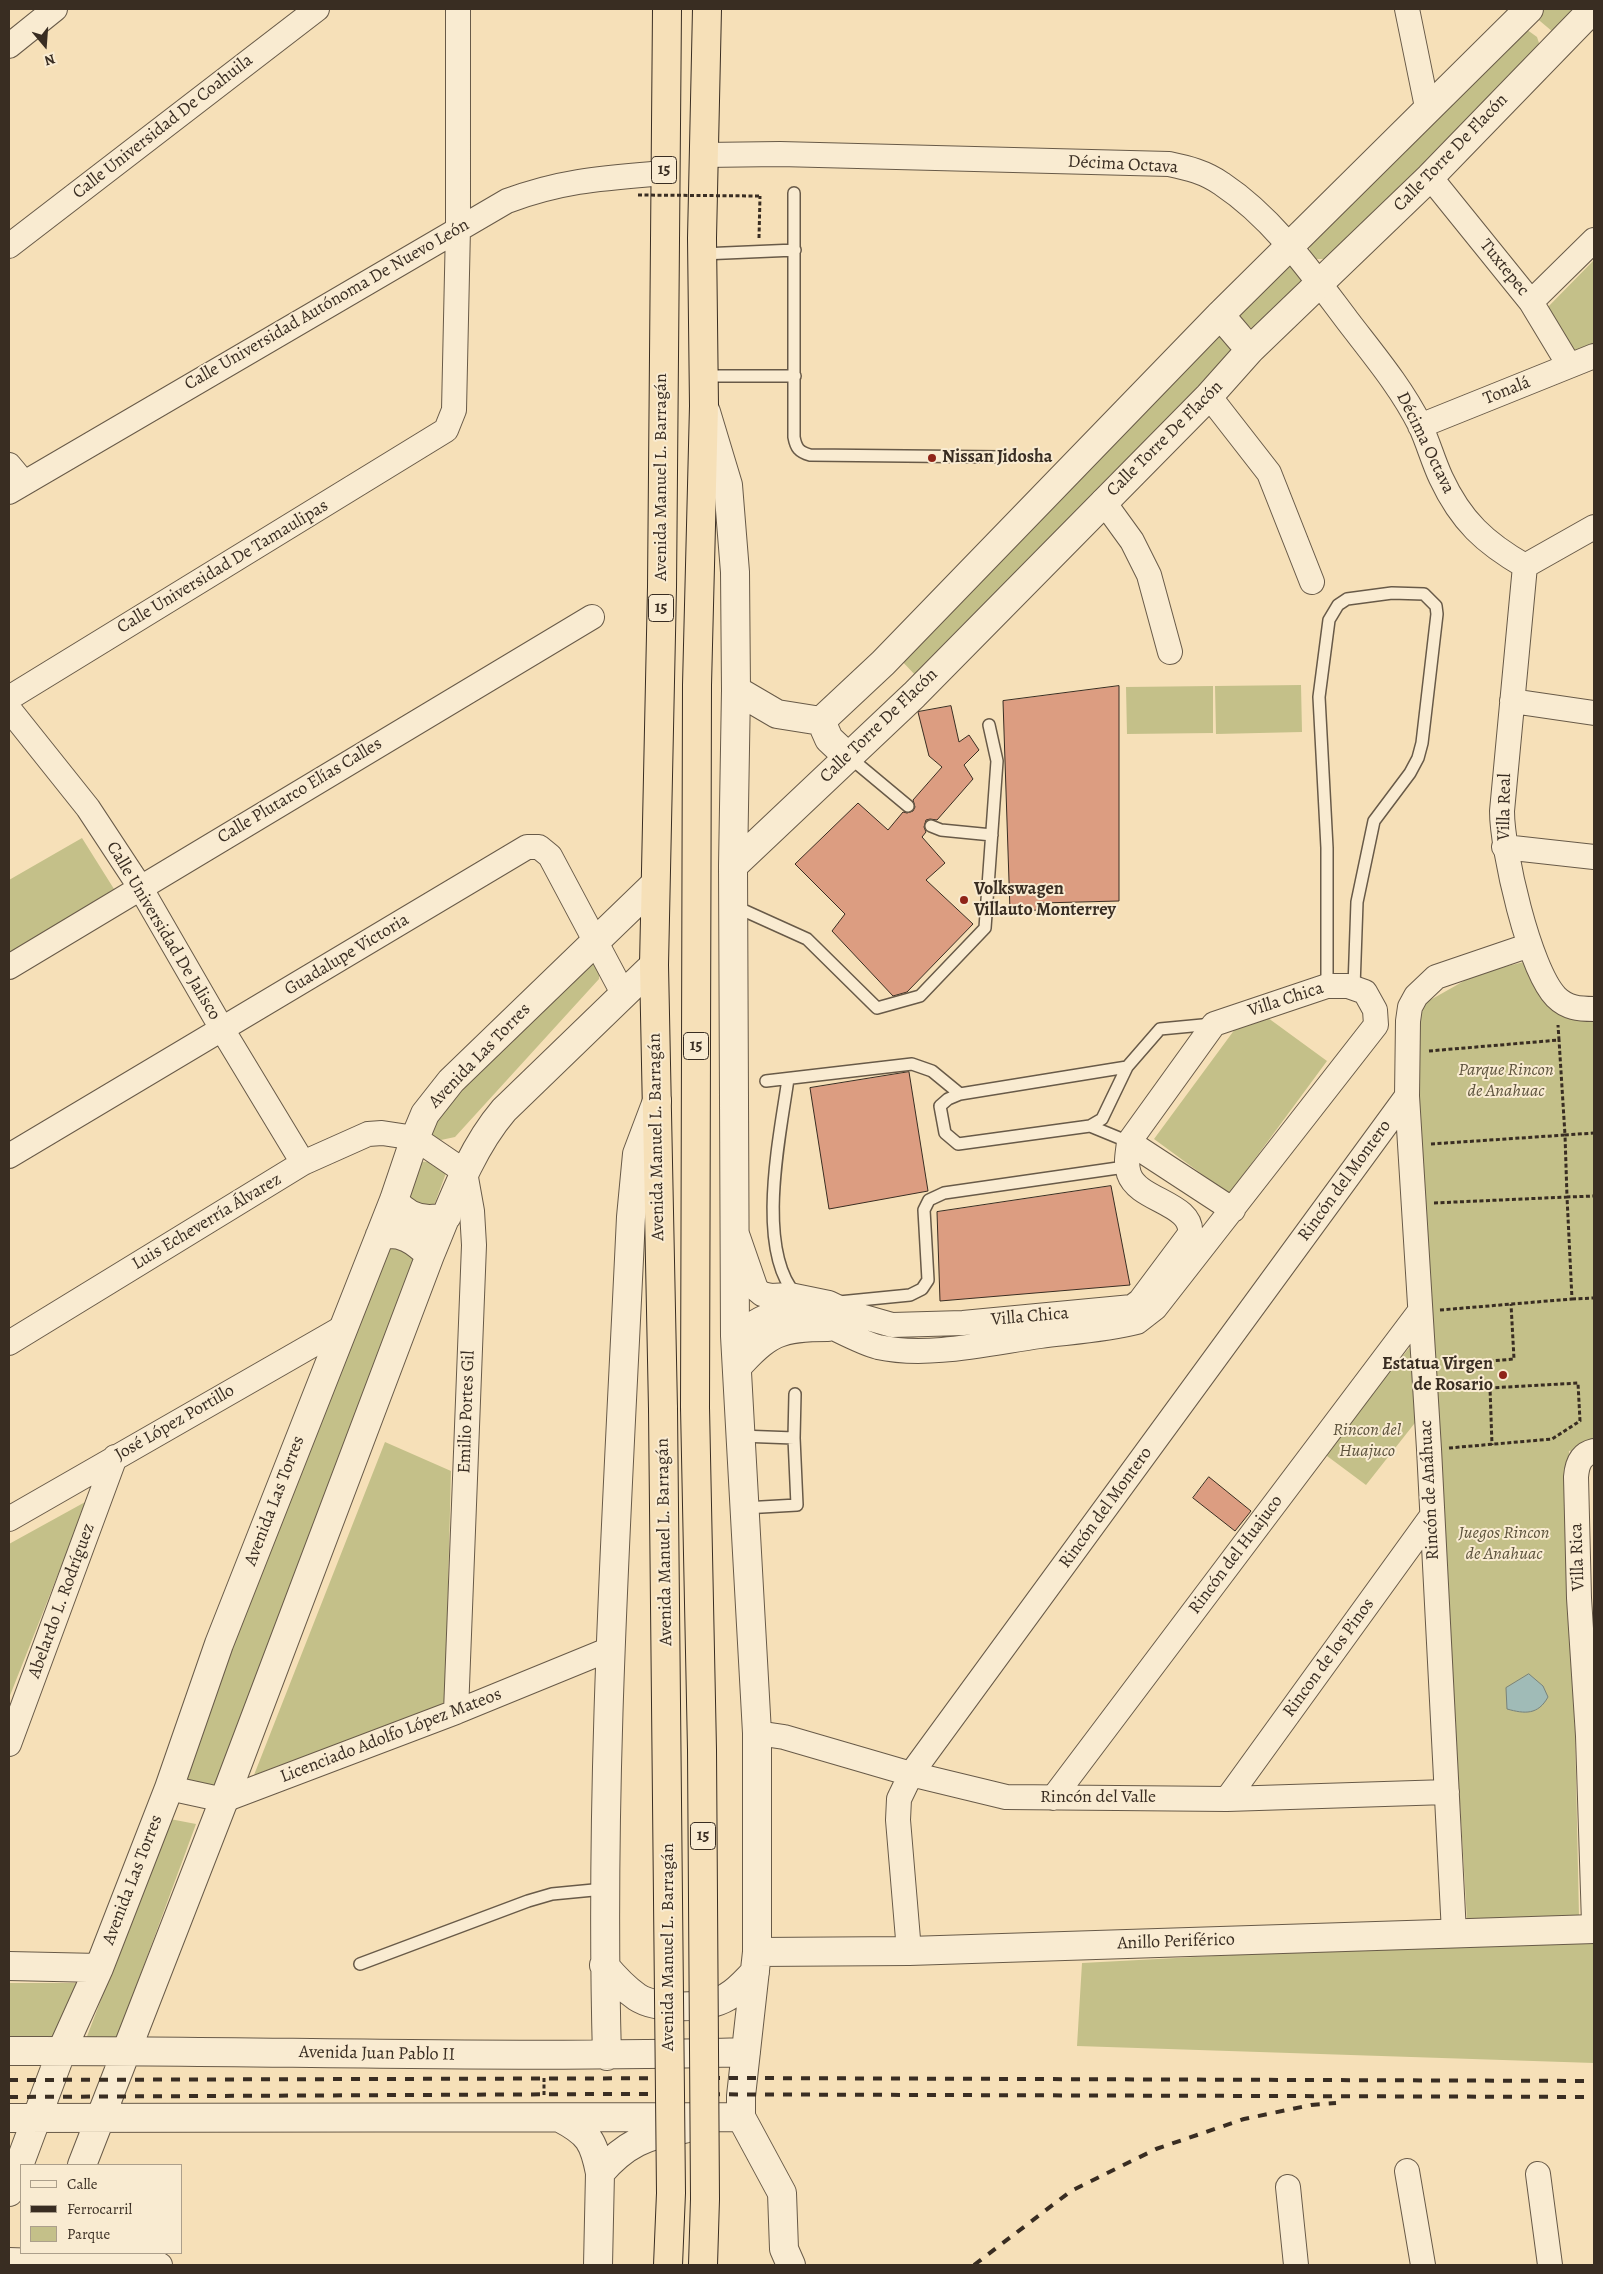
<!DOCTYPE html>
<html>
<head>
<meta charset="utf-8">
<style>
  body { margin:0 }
  #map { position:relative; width:1603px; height:2274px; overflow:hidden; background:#f6e0b8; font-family:Alegreya,serif }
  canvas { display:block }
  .frame { position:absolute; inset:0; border:10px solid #392d22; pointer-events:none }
  .legend { position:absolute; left:20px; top:2164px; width:162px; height:90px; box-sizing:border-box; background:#f9ebd1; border:1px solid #ac9f8b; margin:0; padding:6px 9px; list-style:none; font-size:15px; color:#392d22 }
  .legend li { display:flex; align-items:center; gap:10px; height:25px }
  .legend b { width:25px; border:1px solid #ac9f8b }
  .north { position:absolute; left:20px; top:20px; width:50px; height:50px; -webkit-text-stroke:4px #f9ebd1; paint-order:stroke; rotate:162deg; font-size:14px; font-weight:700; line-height:20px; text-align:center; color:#392d22 }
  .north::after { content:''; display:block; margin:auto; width:18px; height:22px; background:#392d22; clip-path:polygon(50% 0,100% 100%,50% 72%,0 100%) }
</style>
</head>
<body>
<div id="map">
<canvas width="1603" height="2274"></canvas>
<div class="frame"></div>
<ul class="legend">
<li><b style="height:6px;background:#f9ebd1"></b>Calle</li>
<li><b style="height:6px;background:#392d22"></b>Ferrocarril</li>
<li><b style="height:14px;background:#c4c089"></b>Parque</li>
</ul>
<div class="north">N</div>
</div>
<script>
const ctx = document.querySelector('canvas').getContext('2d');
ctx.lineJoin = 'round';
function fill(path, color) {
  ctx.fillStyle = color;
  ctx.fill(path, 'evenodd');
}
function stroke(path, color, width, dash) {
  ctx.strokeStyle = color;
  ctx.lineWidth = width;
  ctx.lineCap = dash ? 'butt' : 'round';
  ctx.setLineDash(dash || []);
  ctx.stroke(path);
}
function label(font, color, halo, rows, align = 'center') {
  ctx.font = font + ' Alegreya,serif';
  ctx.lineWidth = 4;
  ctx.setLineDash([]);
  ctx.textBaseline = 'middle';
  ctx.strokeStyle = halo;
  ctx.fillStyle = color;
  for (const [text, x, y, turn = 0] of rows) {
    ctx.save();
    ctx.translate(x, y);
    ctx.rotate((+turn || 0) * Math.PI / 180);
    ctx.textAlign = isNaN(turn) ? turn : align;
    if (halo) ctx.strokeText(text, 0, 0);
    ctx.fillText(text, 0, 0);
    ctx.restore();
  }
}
fill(new Path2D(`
  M1541,9H1577L1553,32L1534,16Z
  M1526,29L1537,37L1539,43L1536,52L1328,259H1315L1311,254L1308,243Z
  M1594,260V351L1577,358L1545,310Z
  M1292,262L1305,283L1259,334L1233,313Z
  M1223,333L1239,357L918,678L899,658Z
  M1301,685L1302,732L1216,734L1215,686Z
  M1213,686V733L1127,734L1126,687Z
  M82,838L114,889L9,954V880Z
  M591,961L599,970V979L455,1137L441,1140L433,1136L431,1131L446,1096Z
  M1524,962L1566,1017L1594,1018V1447L1569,1451L1579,1916L1467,1920L1414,1038L1425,1003L1478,973Z
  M1264,1015L1327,1061L1229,1194L1154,1139L1238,1025Z
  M432,1161L446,1173L432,1211L407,1200L421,1162Z
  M394,1242L414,1257L214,1787L180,1780L382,1248Z
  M1410,1347L1418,1419L1366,1485L1323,1453Z
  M385,1442L451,1471L445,1705L254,1775Z
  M87,1501L9,1698V1544Z
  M170,1819L196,1824L116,2041L86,2039Z
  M1594,1938V2063L1077,2046L1082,1963L1403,1946Z
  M9,1983H76L52,2048H9Z`), '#c4c089');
const water = new Path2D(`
  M1529,1674L1543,1686L1548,1697C1538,1715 1525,1714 1507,1709L1506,1688Z`);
fill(water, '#a0bbb7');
stroke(water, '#77827b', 1);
const building = new Path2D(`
  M1119,686V901L1040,903L1041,910L1010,911L1003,701Z
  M951,706L959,742L969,735L979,750L964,765L973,779L937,820L930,819L926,820L924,827L926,832L922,837L945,863L926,880L973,924L907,992L893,996L832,931L845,914L795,864L858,803L888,830L903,812L907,813L913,811L915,807L913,800L942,767L929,756L918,712Z
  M909,1072L928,1191L829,1209L810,1088Z
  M1111,1186L1130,1285L940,1301L937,1212Z
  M1209,1477L1251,1511L1235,1531L1193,1498Z`);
fill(building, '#dc9d81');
stroke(building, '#392d22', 1);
const service = new Path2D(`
  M794,193V437C796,448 799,452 810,455L1002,457
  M702,254L795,250
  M704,376H795
  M848,756L908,806
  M931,826L941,830L992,835
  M734,906L807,939L877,1008L920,996L985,928L997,761L989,725
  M1327,986V848L1319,697L1329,620L1338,605L1347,599L1392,593L1424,594L1436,606L1437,614L1422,743L1418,758L1410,773L1374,821L1357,902L1354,987
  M1127,1067L960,1094L948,1099L940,1106L945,1133L958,1144L1090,1126L1102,1119L1127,1067L1160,1029L1213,1024
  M788,1079C780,1136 755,1249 796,1295
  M766,1081L912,1064L932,1071L960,1094
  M1090,1126L1129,1142
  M839,1302L910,1295L922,1289L928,1280L924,1210L929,1200L944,1193L1118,1168L1127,1161
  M740,1436L794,1438L797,1505L744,1508
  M794,1438L795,1394
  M360,1964L528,1901L552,1894L604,1889`);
const minor = new Path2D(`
  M1407,9L1427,107
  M9,46L55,9
  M704,155L780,154L1169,164C1188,168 1205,172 1222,184C1273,218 1310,271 1347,320C1373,354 1401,387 1420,425C1428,442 1433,461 1441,478C1461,521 1485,543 1525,566
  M1430,177L1531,302L1569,365
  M9,246L317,9
  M1531,302L1594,240
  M1209,396L1269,473L1312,582
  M1420,426L1594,356
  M9,465L24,483
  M9,492L507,201C563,180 605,178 664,173
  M1103,501L1132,541L1149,575L1170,652
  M1525,566L1502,811C1502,850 1529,969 1556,997C1567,1008 1579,1009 1594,1009
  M1525,566L1594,527
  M9,698L446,430L454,410L458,228V9
  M1512,701L1594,713
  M9,709L88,808L140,887L222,1029L303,1163
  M1504,847L1594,857
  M9,967L592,617
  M1129,1142L1233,1210
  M9,1156L527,847H539L550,856L624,995
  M735,1336C750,1325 767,1312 786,1312C810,1311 850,1340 878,1347C928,1358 990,1343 1040,1336C1072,1332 1106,1330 1137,1322L1155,1308L1376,1025L1375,1010L1365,992L1348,986H1327L1214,1024L1129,1142C1128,1153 1125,1163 1129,1174C1138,1201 1194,1203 1190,1234L1140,1301L1132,1307L963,1323L892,1325L850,1313L829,1303L790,1295L771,1296L762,1294L756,1289L738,1237
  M9,1343L303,1163L368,1134L382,1133L415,1138L465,1172L472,1211L474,1245L456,1712
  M737,1370C769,1334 780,1329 828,1329
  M1594,1451C1581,1454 1577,1464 1576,1477L1579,1598L1588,1736L1594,1923
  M9,1519L342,1328
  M757,1733L784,1737L911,1774L1006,1797L1227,1799L1447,1792
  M9,1744L115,1457
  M169,1788L224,1800L456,1712L610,1649
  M1053,1798L1420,1311
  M1227,1799L1431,1517
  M1454,1933L1429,1449L1407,1096L1408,1021L1410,1007L1416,996L1436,977L1530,945
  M909,1951L898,1820L899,1799L911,1774L1407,1096
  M1407,2171L1423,2265
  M1538,2174L1550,2265
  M1288,2187L1296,2265
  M9,2260L160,2265`);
const tertiary = new Path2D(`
  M1220,315L1250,350
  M706,412L728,485L735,572L736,690L733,866L735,1336L757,1733V1952L741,2096V2117L782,2193L784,2249L791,2265
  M736,690L777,714L821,721L883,663L1220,315L1529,9
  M821,721L829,739L847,756
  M733,866L914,695L1209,396L1250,350L1430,177L1593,9
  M394,1200C407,1218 426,1223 447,1216
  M380,1235C402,1231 414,1240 430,1255
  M757,1952L909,1951L1594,1929
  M604,1965C614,1977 624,1988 637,1997C657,2010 707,2009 727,1997C738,1991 746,1981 755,1972
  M9,1966L99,1968
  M9,2051C255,2050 500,2059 746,2052
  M607,2056C599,1776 618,1497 631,1217L637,1154L657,1101
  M9,2118L741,2117
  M560,2118C589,2133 594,2142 600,2173L598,2265
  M82,2165L224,1800L430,1255C451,1205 469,1151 504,1110L654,965
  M600,2173C625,2144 646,2135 684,2129
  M9,2192L62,2050L99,1968L169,1788L219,1644L394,1200L415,1138L425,1114L451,1081L655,884
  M41,2265L46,2253`);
const trunk = new Path2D(`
  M695,1407L697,685L704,406L702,238L707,9
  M663,1409L654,965L662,587L667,9`);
stroke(service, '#685a48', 14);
stroke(minor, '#685a48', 26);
stroke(tertiary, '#685a48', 30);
stroke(trunk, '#392d22', 30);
stroke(new Path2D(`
  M759,238L760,196
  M1429,1051L1559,1040L1558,1025
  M1431,1144L1565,1135L1559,1040
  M1434,1203L1567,1197L1565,1135L1594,1133
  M1572,1299L1594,1298
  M1440,1310L1572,1299L1567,1197L1594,1196
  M1444,1365L1514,1359L1511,1304
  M1449,1448L1552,1439L1580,1421L1578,1383L1490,1388L1492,1445
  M544,2095V2076`), '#392d22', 3, [4, 2.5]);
stroke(service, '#f9ebd1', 11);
stroke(minor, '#f9ebd1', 24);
stroke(tertiary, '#f9ebd1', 28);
stroke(trunk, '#f6e0b8', 28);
stroke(new Path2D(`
  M9,2080L742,2078L1594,2081
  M9,2097L608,2094L1594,2097
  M974,2265L1071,2191L1156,2149L1244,2119L1311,2105L1336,2103`), '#392d22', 4, [9, 9]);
const trunkBridge = new Path2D(`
  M695,1407L702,1750L705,2199L703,2265
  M663,1409L671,2193L668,2265`);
stroke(trunkBridge, '#392d22', 30, []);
stroke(new Path2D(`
  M638,195L760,196`), '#392d22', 3, [4, 2.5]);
stroke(trunkBridge, '#f6e0b8', 28);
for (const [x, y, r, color] of [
  [932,458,5,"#8f2418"],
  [964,900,5,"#8f2418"],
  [1503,1375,5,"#8f2418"]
]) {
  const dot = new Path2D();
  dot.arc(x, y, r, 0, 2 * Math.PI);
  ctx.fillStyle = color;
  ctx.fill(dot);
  stroke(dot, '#f9ebd1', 2);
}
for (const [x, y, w] of [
  [664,170,25],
  [661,608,25],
  [696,1046,25],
  [703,1836,25]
]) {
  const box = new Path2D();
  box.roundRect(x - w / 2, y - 13.5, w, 27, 4);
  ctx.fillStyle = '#f9ebd1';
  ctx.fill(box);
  stroke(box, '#392d22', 1);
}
label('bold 16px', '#392d22', null, [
  ["15",664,170],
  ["15",661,608],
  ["15",696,1046],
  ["15",703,1836]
]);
label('18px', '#392d22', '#f9ebd1', [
  ["Calle Universidad De Coahuila",163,127,-38],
  ["Calle Torre De Flacón",1451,153,-46],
  ["Décima Octava",1123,165,3],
  ["Tuxtepec",1504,268,51],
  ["Calle Universidad Autónoma De Nuevo León",327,305,-30],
  ["Tonalá",1507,391,-22],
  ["Calle Torre De Flacón",1165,439,-45],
  ["Décima Octava",1425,443,64],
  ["Avenida Manuel L. Barragán",662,477,-90],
  ["Calle Universidad De Tamaulipas",223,567,-31],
  ["Calle Torre De Flacón",879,726,-44],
  ["Calle Plutarco Elías Calles",300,791,-31],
  ["Villa Real",1505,807,-89],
  ["Calle Universidad De Jalisco",163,931,59],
  ["Guadalupe Victoria",347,955,-31],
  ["Villa Chica",1286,1000,-18],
  ["Avenida Las Torres",480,1056,-46],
  ["Avenida Manuel L. Barragán",657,1137,-91],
  ["Rincón del Montero",1345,1181,-54],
  ["Luis Echeverría Álvarez",207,1222,-31],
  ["Villa Chica",1030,1317,-5],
  ["Emilio Portes Gil",467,1412,-88],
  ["José López Portillo",175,1423,-30],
  ["Rincón de Anáhuac",1430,1490,-93],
  ["Avenida Las Torres",275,1501,-69],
  ["Rincón del Montero",1106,1508,-54],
  ["Avenida Manuel L. Barragán",665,1542,-91],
  ["Rincón del Huajuco",1236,1555,-53],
  ["Villa Rica",1578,1557,-92],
  ["Abelardo L. Rodríguez",62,1601,-70],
  ["Rincon de los Pinos",1329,1658,-54],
  ["Licenciado Adolfo López Mateos",391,1736,-21],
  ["Rincón del Valle",1098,1798],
  ["Avenida Las Torres",133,1880,-69],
  ["Anillo Periférico",1176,1942,-2],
  ["Avenida Manuel L. Barragán",669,1947,-90],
  ["Avenida Juan Pablo II",377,2054,1]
]);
label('bold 18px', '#392d22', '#f9ebd1', [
  ["Nissan Jidosha",942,458],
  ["Volkswagen",974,890],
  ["Villauto Monterrey",974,911],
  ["Estatua Virgen",1493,1365,"right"],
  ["de Rosario",1493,1386,"right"]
], 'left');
label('italic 18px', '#5c523c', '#f9ebd1', [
  ["Parque Rincon",1506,1071],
  ["de Anahuac",1506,1092],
  ["Rincon del",1367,1431],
  ["Huajuco",1367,1452],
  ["Juegos Rincon",1504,1534],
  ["de Anahuac",1504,1555]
]);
</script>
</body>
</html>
